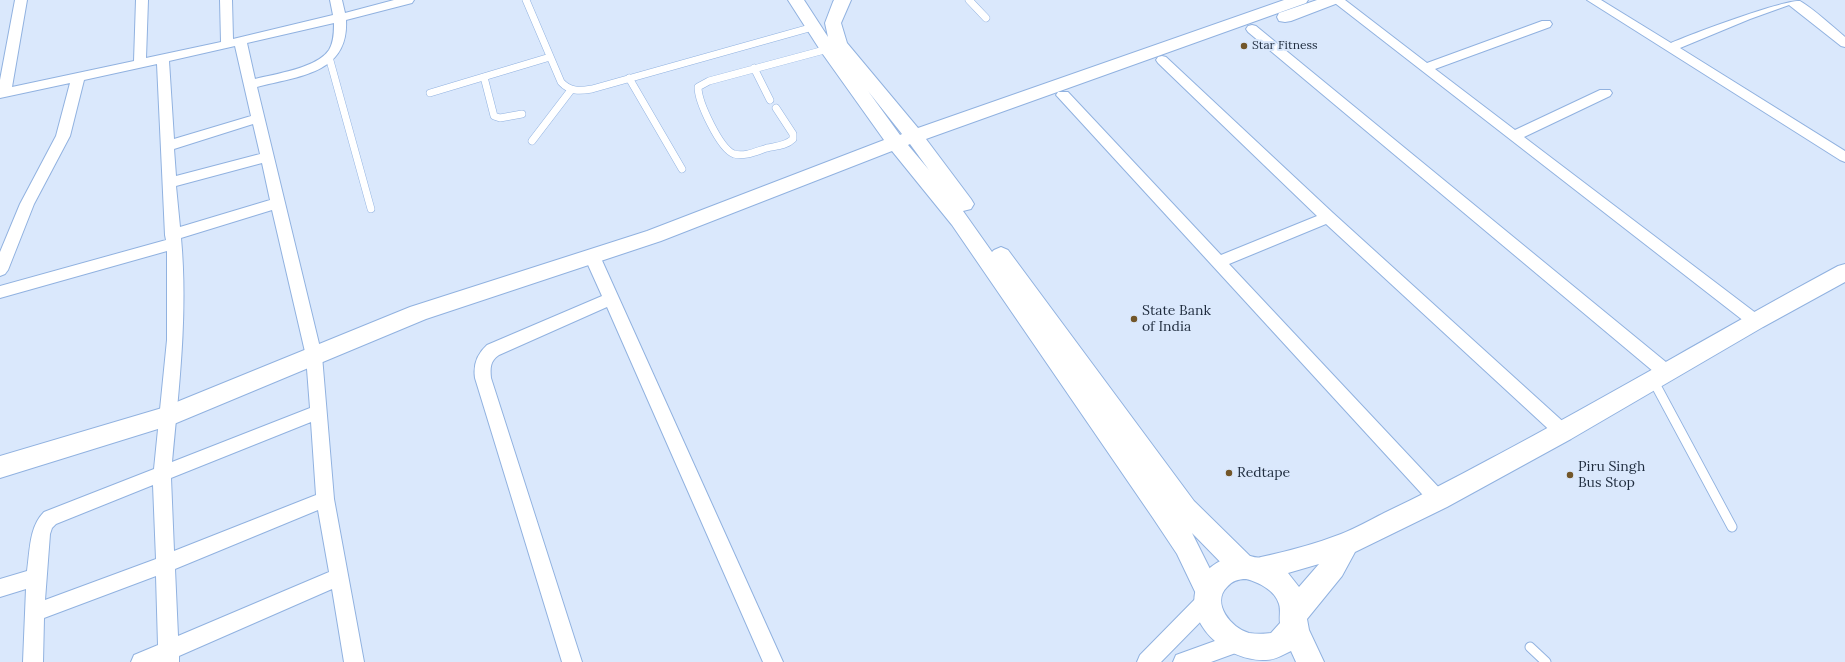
<!DOCTYPE html>
<html>
<head>
<meta charset="utf-8">
<style>
  body { margin:0 }
  canvas { display:block; background:#dae8fc }
</style>
</head>
<body>
<canvas width="1845" height="662"></canvas>
<script>
const ctx = document.querySelector('canvas').getContext('2d');
ctx.lineJoin = 'round';
function stroke(path, color, width, dash) {
  ctx.strokeStyle = color;
  ctx.lineWidth = width;
  ctx.lineCap = dash ? 'butt' : 'round';
  ctx.setLineDash(dash || []);
  ctx.stroke(path);
}
function fill(path, color) {
  ctx.fillStyle = color;
  ctx.fill(path, 'evenodd');
}
function label(font, color, halo, rows, align = 'center') {
  ctx.font = font + ' Lora,serif';
  ctx.lineWidth = 4;
  ctx.setLineDash([]);
  ctx.textBaseline = 'middle';
  ctx.strokeStyle = halo;
  ctx.fillStyle = color;
  for (const [text, x, y, turn = 0] of rows) {
    ctx.save();
    ctx.translate(x, y);
    ctx.rotate((+turn || 0) * Math.PI / 180);
    ctx.textAlign = isNaN(turn) ? turn : align;
    if (halo) ctx.strokeText(text, 0, 0);
    ctx.fillText(text, 0, 0);
    ctx.restore();
  }
}
const laneFar1 = new Path2D(`
  M526,0L561,82C570,92 580,91 592,89L813,27
  M969,0L986,18
  M329,57L371,209
  M754,68L770,100
  M484,77L494,116L500,118L522,114
  M629,78L682,169
  M430,93L550,57
  M776,108L793,134V139C786,146 776,146 767,148C757,151 745,157 734,154C720,149 698,102 698,87L709,81L828,49
  M532,141L571,90`);
const lane = new Path2D(`
  M1653,380L1732,527
  M1530,647L1546,662`);
const street = new Path2D(`
  M15,0H27L12,87L134,61L136,0H148L146,58L221,42L220,0H232L233,39L333,15L330,0H342L345,13L394,0H414L412,3L346,20C349,74 298,76 257,87L322,356L334,499L364,662H344L332,589L179,656V662H131L134,655L158,645L156,576L44,618L43,662H23L26,589L0,597V579L27,571C30,551 29,527 44,512L154,469L167,340V251L0,298V286L166,240L165,235L157,64L84,80L70,136L34,204L8,270L5,274L0,276V252L20,204L56,136L70,83L0,98V80ZM334,23C334,31 334,42 329,50C317,68 275,74 255,79L247,43ZM235,46L251,116L174,139L169,61ZM253,124L260,154L176,176L174,149ZM262,163L270,200L180,227L176,186ZM272,210L306,356L310,408L172,462C179,387 188,313 181,238ZM311,422L316,495L174,551L171,478ZM153,485L156,559L45,600L50,534L52,528L56,524ZM318,510L329,572L178,636L175,569Z
  M1331,0H1345L1427,63L1542,21H1550L1552,24L1550,27L1435,69L1515,130L1600,90H1610L1612,93L1610,96L1524,137L1761,317L1763,321L1761,325L1755,327L1749,325Z
  M1587,0H1601L1671,43C1692,34 1782,0 1800,1C1814,9 1832,26 1845,37V47L1841,46L1789,5L1750,19L1680,48L1845,151V162L1840,160Z
  M1252,25L1256,26L1672,367L1674,372L1672,377L1666,379L1660,377L1248,32L1246,29L1248,26Z
  M1162,56L1166,57L1333,213L1569,427L1572,432L1569,437L1563,439L1557,437L1326,224L1229,264L1444,493L1447,499L1444,505L1438,507L1432,505L1056,95L1058,92H1068L1221,255L1317,216L1158,63L1156,60L1158,57Z
  M592,250L597,252L600,256L783,662H763L607,307L499,355C490,361 490,368 491,378L582,662H562L475,378C473,365 477,354 487,345L602,296L584,256L587,252Z
  M1207,592L1214,594L1217,601L1214,608L1161,662H1137L1140,655L1200,594Z
  M1237,633L1244,636L1247,643L1244,650L1211,662H1173L1176,655Z`);
const secondary = new Path2D(`
  M788,0H804L828,37L825,23L833,2L834,0H851L841,23L847,43L918,128L1284,0H1308L1306,3L926,139L971,199L974,204L971,209L963,211L992,252L994,250L1001,247L1008,250L1194,501L1252,558L1256,567L1252,576L1243,579L1234,576L1192,533L1221,591L1217,600L1208,603L1199,600L1177,554L1153,518L952,225L892,151L661,241L426,319L174,424L0,478V456L162,408L410,307L647,231L884,140L822,53ZM868,91L902,134L900,135ZM910,144L929,170L908,145Z
  M1317,0H1340L1338,3L1291,21L1285,22L1279,21L1277,17L1279,13Z`);
const primary = new Path2D(`
  M1845,264V282L1763,327L1571,439L1447,507L1355,552L1342,576L1307,619L1309,630L1324,662H1296L1291,651C1283,655 1275,660 1266,660C1227,662 1181,623 1198,583C1205,567 1227,554 1244,555C1250,555 1256,559 1261,557C1285,552 1318,543 1341,534C1356,528 1370,520 1384,513C1420,496 1455,478 1490,459C1607,397 1721,329 1838,266ZM1319,564L1299,587L1288,573ZM1246,579C1258,582 1275,590 1279,604C1281,610 1279,617 1280,623L1271,633C1265,634 1256,634 1249,633C1231,628 1211,603 1227,587C1232,581 1238,579 1246,579Z`);
stroke(laneFar1, '#91b2e0', 8);
stroke(lane, '#91b2e0', 11);
stroke(street, '#91b2e0', 2);
stroke(secondary, '#91b2e0', 2);
stroke(primary, '#91b2e0', 2);
stroke(laneFar1, '#fff', 7);
stroke(lane, '#fff', 9);
fill(street, '#fff');
fill(secondary, '#fff');
fill(primary, '#fff');
for (const [x, y, r, color] of [
  [1244,46,4,"#725629"],
  [1134,319,4,"#725629"],
  [1229,473,4,"#725629"],
  [1570,475,4,"#725629"]
]) {
  const dot = new Path2D();
  dot.arc(x, y, r, 0, 2 * Math.PI);
  ctx.fillStyle = color;
  ctx.fill(dot);
  stroke(dot, '#dae8fc', 1.5);
}
label('12px', '#1e2b3d', '#dae8fc', [
  ["Star Fitness",1252,46]
], 'left');
label('14px', '#1e2b3d', '#dae8fc', [
  ["State Bank",1142,311],
  ["of India",1142,327],
  ["Piru Singh",1578,467],
  ["Bus Stop",1578,483],
  ["Redtape",1237,473]
], 'left');
</script>
</body>
</html>
